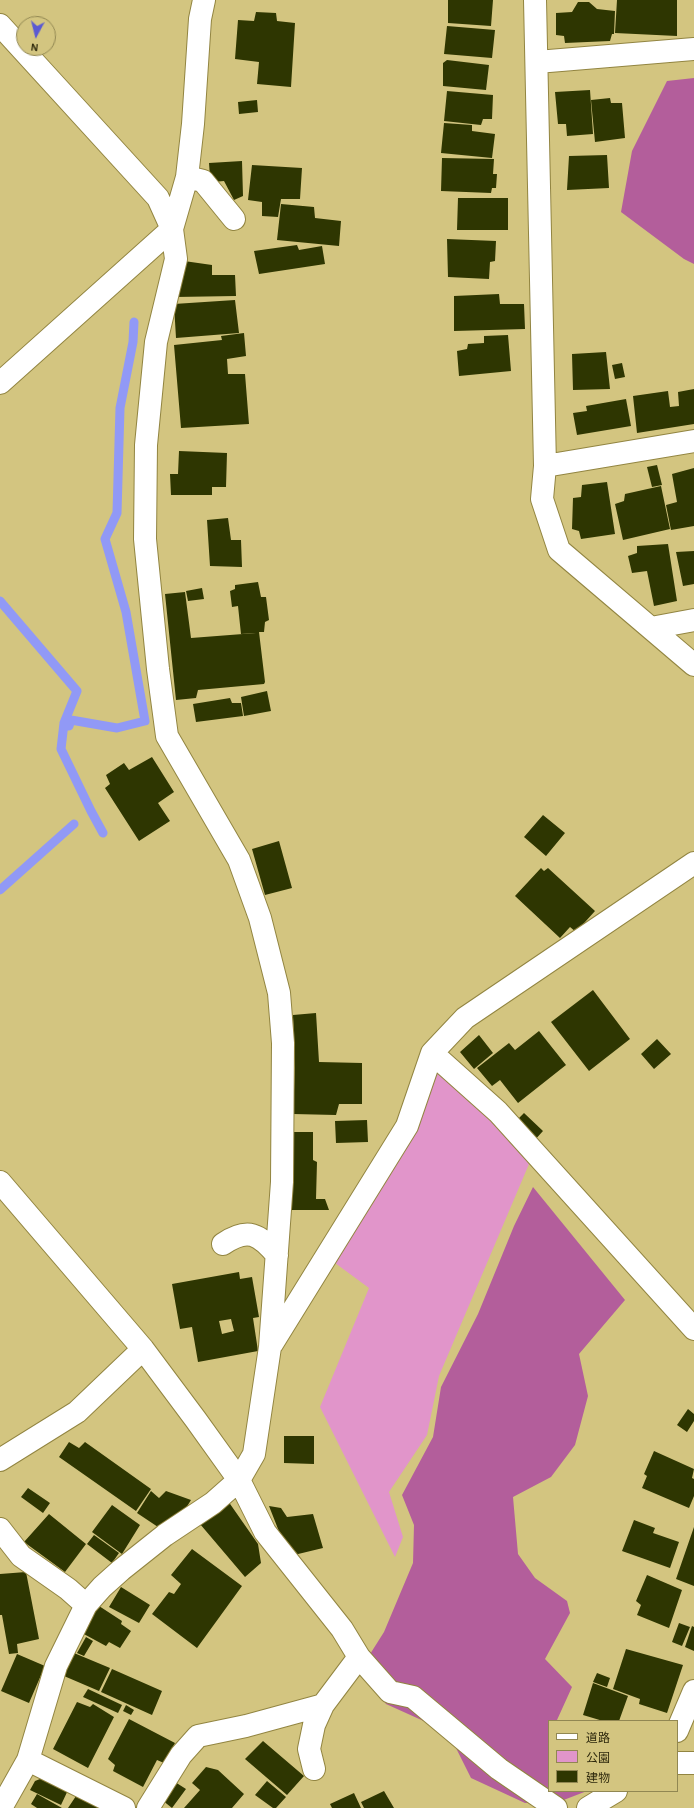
<!DOCTYPE html>
<html>
<head>
<meta charset="utf-8">
<style>
  body { margin:0 }
  #map { position:relative; width:694px; height:1808px; overflow:hidden; background:#d3c580; font-family:"Alegreya Sans","Noto Sans JP",sans-serif }
  canvas { display:block }
  .legend { position:absolute; left:548px; top:1720px; width:130px; height:72px; box-sizing:border-box; background:#d3c580; border:1px solid #918752; margin:0; padding:5px 7px; list-style:none; font-size:12px; color:#2e290c }
  .legend li { display:flex; align-items:center; gap:8px; height:20px }
  .legend b { width:20px; border:1px solid #918752 }
  .north { position:absolute; left:16px; top:16px; width:40px; height:40px; box-sizing:border-box; background:#d3c580; border:1px solid #918752; border-radius:50%; rotate:187deg; font-size:11px; font-weight:700; line-height:16px; text-align:center; color:#2e290c }
  .north::after { content:''; display:block; margin:auto; width:14px; height:18px; background:#5b5ad2; clip-path:polygon(50% 0,100% 100%,50% 72%,0 100%) }
</style>
</head>
<body>
<div id="map">
<canvas width="694" height="1808"></canvas>
<ul class="legend">
<li><b style="height:5px;background:#fff"></b>道路</li>
<li><b style="height:11px;background:#e195ca"></b>公園</li>
<li><b style="height:11px;background:#2e3601"></b>建物</li>
</ul>
<div class="north">N</div>
</div>
<script>
const ctx = document.querySelector('canvas').getContext('2d');
ctx.lineJoin = 'round';
function fill(path, color) {
  ctx.fillStyle = color;
  ctx.fill(path, 'evenodd');
}
function stroke(path, color, width, dash) {
  ctx.strokeStyle = color;
  ctx.lineWidth = width;
  ctx.lineCap = dash ? 'butt' : 'round';
  ctx.setLineDash(dash || []);
  ctx.stroke(path);
}
fill(new Path2D(`
  M434,1064L497,1125L529,1164L439,1376L427,1435L389,1492L403,1537L395,1557L320,1407L369,1288L331,1260Z`), '#e195ca');
fill(new Path2D(`
  M694,78V264L684,259L621,212L632,151L667,81Z
  M533,1187L625,1300L579,1354L588,1396L575,1445L551,1477L513,1497L518,1554L535,1578L567,1601L570,1613L545,1659L572,1687L557,1720L558,1721H549V1791H587L561,1801L525,1803L471,1778L448,1732L386,1704L360,1670L384,1632L413,1563L414,1525L402,1495L433,1437L441,1387L478,1314L514,1226Z`), '#b35e9b');
stroke(new Path2D(`
  M0,601L77,691L64,723L61,749L91,811L103,833
  M69,726L71,720L117,728L145,721L126,612L105,539L117,513L120,408L133,342L134,322
  M0,890L74,824`), '#9199f6', 9);
fill(new Path2D(`
  M448,0H493L491,26L448,23Z
  M617,0H677V36L615,33Z
  M578,2H589L597,9L615,11L614,34H612L610,41L565,43L564,36L556,35V13L572,12Z
  M256,12L276,13L277,21L295,23L291,87L257,84L259,62L235,59L238,20L254,21Z
  M447,26L495,30L492,58L444,54Z
  M447,60L489,65L486,90L443,86V63Z
  M590,90L593,134L567,136L566,124H558L555,92Z
  M447,91L493,95L492,119H483L481,125L444,121Z
  M610,98L611,103H622L625,138L595,142L591,100Z
  M257,100L258,112L239,114L238,102Z
  M444,123L472,125V131L495,134L492,158L441,153Z
  M607,155L609,188L567,190L569,156Z
  M442,158L494,159L493,174H497L496,188H492L491,193L441,191Z
  M242,161L243,196L234,200L224,181L213,182L210,177L209,163Z
  M252,165L302,168L300,199H281L278,217L262,216V202L248,200Z
  M458,198H508V230H457Z
  M281,204L314,207L315,218L341,221L339,246L277,240Z
  M447,239L496,241L495,261L490,262L489,279L448,277Z
  M297,245L299,250L322,246L325,264L259,274L254,251Z
  M184,261L212,265V275H235L236,296L175,297Z
  M499,294L500,304H524L525,329L454,331V296Z
  M235,300L239,333L176,338L174,304Z
  M244,333L246,356L227,359L228,374H245L249,424L181,428L174,345L222,340L221,336Z
  M508,335L511,371L459,376L457,351L467,349L468,344L484,343V336Z
  M606,352L610,389L573,390L572,354Z
  M622,363L625,377L615,379L612,365Z
  M694,389V424L637,433L633,396L668,391L670,407L679,406L678,392Z
  M626,399L631,426L577,435L573,413L587,411L586,406Z
  M179,451L227,453L226,487H212V495H171L170,474H178Z
  M657,465L662,485L652,487L647,467Z
  M694,468V526L671,530L666,505L677,502L672,474Z
  M607,482L615,534L581,539L579,531L572,529L573,498L581,497L582,485Z
  M661,486L670,529L623,540L615,504L624,501L625,494Z
  M228,518L231,540H241L242,567L210,566L207,520Z
  M668,544L677,601L654,606L647,571L632,573L628,556L637,553V546Z
  M694,551V584L683,586L676,552Z
  M258,582L261,597H266L269,620L265,622L264,632H259L265,682L264,684L198,690L196,698L176,700L165,594L185,592L191,638L256,633L241,634L238,606L232,607L230,591L235,589V585Z
  M202,588L204,599L188,601L186,591Z
  M267,691L271,711L244,716L241,697Z
  M230,698L232,703H241L243,716L196,722L193,704Z
  M152,757L174,792L158,803L170,821L139,841L105,788L110,784L106,775L124,763L129,770Z
  M543,815L565,833L546,856L524,837Z
  M279,841L292,888L265,895L252,849Z
  M541,868L544,871L548,868L595,911L576,932L570,927L560,938L515,896Z
  M593,990L630,1039L589,1071L551,1022Z
  M316,1013L319,1062L362,1063V1104H339L336,1115L293,1114L295,1068L293,1015Z
  M539,1031L566,1065L518,1103L500,1080L492,1086L477,1068L509,1043L515,1050Z
  M479,1035L493,1053L474,1069L460,1052Z
  M657,1039L671,1054L654,1069L641,1054Z
  M524,1113L543,1131L533,1142L514,1123Z
  M367,1120L368,1142L336,1143L335,1121Z
  M292,1132H313V1160L317,1162L316,1199H325L329,1210H291Z
  M239,1272L240,1279L252,1277L259,1317L253,1318L258,1351L198,1362L192,1327L180,1329L172,1284ZM231,1319L234,1331L222,1334L219,1321Z
  M688,1409L694,1414V1421L687,1432L677,1425Z
  M284,1436H314V1464L284,1463Z
  M69,1442L79,1448L85,1442L151,1489L136,1511L59,1457Z
  M654,1451L694,1469L692,1478L694,1479V1496L689,1508L642,1488L647,1476L644,1474Z
  M28,1488L50,1503L43,1513L21,1497Z
  M151,1491L159,1498L166,1491L191,1500L180,1518L161,1529L137,1513Z
  M228,1501L258,1544L261,1563L245,1577L200,1524Z
  M112,1505L140,1525L122,1554L92,1532Z
  M269,1506L281,1508L287,1517L313,1514L323,1548L294,1555L280,1534Z
  M49,1514L86,1544L65,1572L24,1542Z
  M634,1520L655,1528L653,1533L679,1542L670,1568L622,1551Z
  M694,1527V1586L676,1579Z
  M94,1535L119,1553L112,1563L87,1544Z
  M192,1549L242,1586L197,1648L152,1614L169,1592L174,1594L181,1584L171,1575Z
  M26,1572L39,1639L17,1644L18,1653L9,1654L2,1615H0V1574Z
  M647,1575L682,1590L669,1628L637,1615L641,1605L636,1601Z
  M121,1587L150,1605L139,1623L109,1607Z
  M99,1606L122,1621L121,1624L131,1631L120,1648L109,1642L106,1646L82,1633Z
  M679,1623L690,1627L682,1646L672,1642Z
  M692,1626L694,1627V1651L685,1647Z
  M86,1637L93,1641L84,1656L77,1653Z
  M626,1649L683,1665L667,1713L639,1704L640,1699L613,1689Z
  M74,1653L110,1668L99,1691L64,1676Z
  M17,1654L45,1666L29,1703L1,1691Z
  M112,1669L162,1691L152,1715L101,1692Z
  M597,1673L610,1678L607,1687L593,1682Z
  M593,1683L628,1696L619,1721H603L583,1715Z
  M88,1689L122,1705L118,1713L83,1697Z
  M77,1702L90,1707L93,1704L114,1717L88,1768L53,1749Z
  M126,1705L134,1710L131,1715L123,1711Z
  M129,1719L175,1743L164,1763L157,1760L143,1787L113,1771L115,1765L108,1759Z
  M263,1741L304,1776L287,1795L245,1759Z
  M206,1767L218,1770L244,1794L232,1808H184L200,1790L192,1783Z
  M45,1777L69,1788L61,1805L30,1790L35,1781Z
  M267,1781L286,1797L276,1808H273L255,1795Z
  M175,1782L186,1789L172,1808L162,1800Z
  M384,1791L394,1808H364L361,1802Z
  M78,1793L103,1808H68Z
  M354,1793L361,1808H332L330,1804Z
  M37,1794L62,1808H37L31,1804Z`), '#2e3601');
const minor = new Path2D(`
  M535,0L545,466L542,499L559,550L694,665
  M0,25L158,198L172,229L0,383
  M537,62L694,49
  M187,177L203,181L234,219
  M545,466L694,441
  M651,628L694,620
  M432,1053L498,1112L694,1329
  M0,1182L143,1349L196,1420L239,1480L265,1532L342,1629L359,1657L390,1692L413,1697L499,1769L556,1808
  M223,1244C248,1227 259,1234 277,1255
  M272,1344L407,1126L432,1053L465,1018L694,863
  M0,1460L77,1412L143,1349
  M0,1529L21,1556L68,1589L86,1605
  M677,1731L694,1691
  M28,1760L124,1808
  M677,1763H694
  M314,1769L309,1749L314,1725L323,1705
  M1,1808L28,1760L56,1666L86,1605L102,1587L121,1570L165,1535L213,1503L239,1480L254,1454L270,1347L282,1182L283,1043L279,993L260,918L239,860L167,736L158,669L145,539L146,445L156,342L176,259L172,229L187,177L193,124L200,19L204,0
  M148,1808L181,1755L198,1736L246,1726L323,1705L359,1657
  M588,1808L616,1791`);
stroke(minor, '#928541', 24);
stroke(minor, '#fff', 22);
</script>
</body>
</html>
